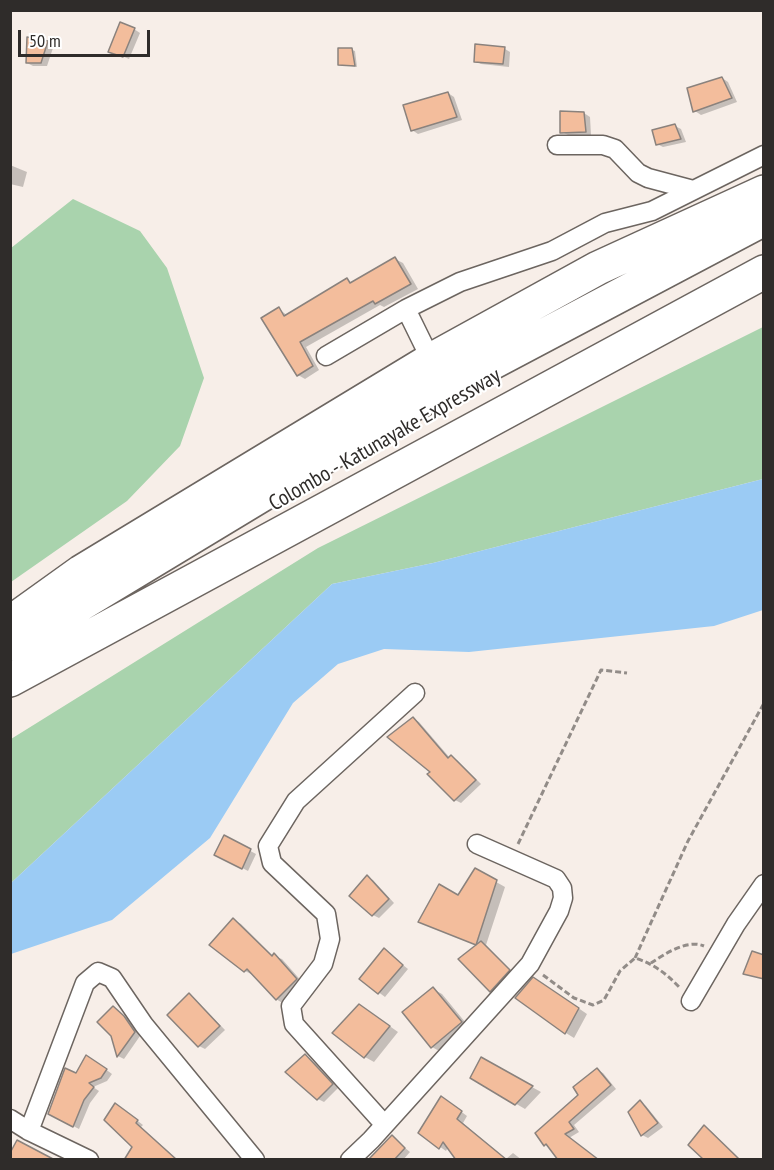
<!DOCTYPE html>
<html>
<head>
<meta charset="utf-8">
<style>
  body { margin:0 }
  #map { position:relative; width:774px; height:1170px; overflow:hidden; background:#f7eee8; font-family:"PT Sans Narrow",sans-serif }
  canvas { display:block }
  .frame { position:absolute; inset:0; border:12px solid #2f2c2a; pointer-events:none }
  .scale { position:absolute; left:18px; top:30px; width:132px; height:27px; box-sizing:border-box; border:3px solid #2f2c2a; border-top:0; padding-left:8px; font-size:18px; line-height:21px; white-space:nowrap; color:#2f2c2a; -webkit-text-stroke:4px #fff; paint-order:stroke }
</style>
</head>
<body>
<div id="map">
<canvas width="774" height="1170"></canvas>
<div class="frame"></div>
<div class="scale">50 m</div>
</div>
<script>
const ctx = document.querySelector('canvas').getContext('2d');
ctx.lineJoin = 'round';
function fill(path, color) {
  ctx.fillStyle = color;
  ctx.fill(path, 'evenodd');
}
function stroke(path, color, width, dash) {
  ctx.strokeStyle = color;
  ctx.lineWidth = width;
  ctx.lineCap = dash ? 'butt' : 'round';
  ctx.setLineDash(dash || []);
  ctx.stroke(path);
}
function label(font, color, halo, rows, align = 'center') {
  ctx.font = font + ' "PT Sans Narrow",sans-serif';
  ctx.lineWidth = 4.5;
  ctx.setLineDash([]);
  ctx.textBaseline = 'middle';
  ctx.strokeStyle = halo;
  ctx.fillStyle = color;
  for (const [text, x, y, turn = 0] of rows) {
    ctx.save();
    ctx.translate(x, y);
    ctx.rotate((+turn || 0) * Math.PI / 180);
    ctx.textAlign = isNaN(turn) ? turn : align;
    if (halo) ctx.strokeText(text, 0, 0);
    ctx.fillText(text, 0, 0);
    ctx.restore();
  }
}
fill(new Path2D(`
  M73,199L140,231L167,268L204,378L180,446L127,501L11,582V248Z
  M763,327V479L433,563L332,584L11,883V739L318,548Z`), '#a9d3ad');
fill(new Path2D(`
  M763,479V610L714,626L469,652L384,649L338,664L293,703L210,838L112,920L11,954V883L332,584L433,563Z`), '#9bcbf4');
fill(new Path2D(`
  M134,29L140,33L129,59L110,51Z
  M28,39L48,42L54,45L47,66H33L27,63Z
  M505,49L510,52L509,67L481,64L475,61Z
  M352,50L355,51L357,67L339,64Z
  M722,78L728,82L737,102L701,115L695,111Z
  M448,93L454,97L462,120L418,134L412,130Z
  M584,113L590,117L591,135H568L562,132Z
  M675,126L681,129L686,142L663,147L657,144Z
  M10,165L27,172L23,187L10,184Z
  M395,259L403,263L418,289L384,307L380,305L306,347L319,370L305,379L298,375L279,309L288,316L347,280L352,283Z
  M414,719L419,722L450,758L457,760L481,784L461,803L455,800L432,772Z
  M224,837L256,854L248,871L216,854Z
  M475,870L505,887L486,945L514,974L496,994L491,991L477,945L420,922L459,897Z
  M367,877L373,880L394,903L379,918L373,915Z
  M234,920L241,924L273,956L282,959L304,984L284,1004L276,999L253,975L245,971Z
  M384,950L408,969L385,997L361,979Z
  M543,984L587,1014L574,1038L566,1033Z
  M433,989L442,994L470,1028L441,1052L432,1047L404,1012Z
  M189,995L195,999L225,1030L205,1049L199,1046Z
  M360,1005L398,1032L374,1062L365,1057Z
  M114,1007L130,1021L140,1036L124,1059L118,1056L112,1035Z
  M305,1055L311,1059L338,1088L324,1102L318,1099Z
  M481,1059L541,1092L525,1109L472,1078Z
  M93,1060L112,1074L107,1081L93,1087L99,1091L90,1103L79,1129L50,1114L77,1074Z
  M597,1070L603,1073L616,1089L574,1125L579,1132L569,1138L559,1160L537,1134L580,1096Z
  M447,1101L467,1116L463,1123L506,1159L513,1153L522,1160H457L448,1147L446,1151L420,1133Z
  M640,1102L646,1106L663,1127L648,1138L642,1135Z
  M121,1108L143,1125L141,1127L178,1160H136L134,1147Z
  M705,1127L711,1131L741,1160H706Z
  M392,1137L410,1152L403,1160H370Z`), '#0003');
const building = new Path2D(`
  M120,22L135,28L123,57L108,52Z
  M27,37L48,41L41,63H26Z
  M475,44L505,47L503,64L474,62Z
  M338,48H352L355,66L338,65Z
  M722,77L732,98L693,112L687,88Z
  M448,92L457,117L411,131L403,105Z
  M560,111L584,112L586,132L560,133Z
  M675,124L681,139L656,145L652,130Z
  M395,257L411,284L375,304L373,301L300,342L313,366L297,376L261,318L279,307L284,316L347,278L350,283Z
  M413,717L448,758L451,755L476,780L454,801L427,774L430,772L387,737Z
  M224,835L251,849L242,869L214,855Z
  M475,868L497,880L476,945L418,922L439,884L458,895Z
  M367,875L389,899L372,916L349,896Z
  M233,918L272,956L274,953L297,979L276,1000L247,969L244,972L209,945Z
  M481,941L510,970L490,992L458,959Z
  M384,948L403,965L378,994L359,979Z
  M752,951L764,955V979L743,974Z
  M533,977L579,1008L565,1034L515,998Z
  M433,987L462,1022L431,1048L402,1012Z
  M189,993L220,1026L198,1047L167,1015Z
  M359,1004L390,1026L364,1058L332,1033Z
  M113,1006L124,1016L135,1032L117,1057L111,1036L97,1022Z
  M305,1054L333,1084L317,1100L285,1072Z
  M86,1055L107,1069L101,1078L89,1083L94,1087L84,1100L73,1127L48,1114L65,1068L76,1073Z
  M481,1057L533,1086L515,1105L470,1078Z
  M597,1068L611,1085L569,1122L574,1129L565,1134L599,1160H558L546,1144L544,1146L535,1133L578,1095L573,1087Z
  M441,1096L462,1111L457,1119L507,1160H456L443,1142L439,1149L418,1133Z
  M640,1100L658,1123L641,1136L628,1112Z
  M115,1103L138,1120L136,1123L177,1160H124L132,1147L104,1120Z
  M704,1125L740,1160H704L688,1145Z
  M392,1135L405,1148L394,1160H368Z
  M17,1140L55,1160H10V1153Z`);
fill(building, '#f3bd9c');
stroke(building, '#8a827d', 1.5);
const street = new Path2D(`
  M557,145H603L615,149L638,173L648,178L693,190
  M406,309L431,360
  M326,356L406,309L460,282L552,251L605,223L652,211L764,155
  M691,1001L736,924L764,884
  M10,1119L29,1131L89,1160
  M384,1124L294,1024L291,1006L323,964L330,939L326,914L272,863L268,846L296,801L415,693
  M29,1131L85,983L98,972L112,978L144,1025L255,1160
  M350,1160L371,1140L530,964L559,911L563,898L562,888L556,879L477,844`);
const highway = new Path2D(`
  M10,623L81,572L431,360L598,268L764,192
  M15,644L399,412L764,219
  M10,680L764,272`);
stroke(street, '#6c6560', 21);
stroke(highway, '#6c6560', 36);
stroke(new Path2D(`
  M518,844L601,670L627,673
  M635,958L688,841L764,703
  M651,963C665,954 687,939 704,946
  M543,975L574,998L593,1005L604,1000L620,971L635,958C654,964 667,974 680,988`), '#928c88', 3, [6, 3]);
stroke(street, '#fff', 18);
stroke(highway, '#fff', 33);
label('22px', '#2f2c2a', '#fff', [
  ["Colombo - Katunayake Expressway",385,440,-30]
]);
</script>
</body>
</html>
